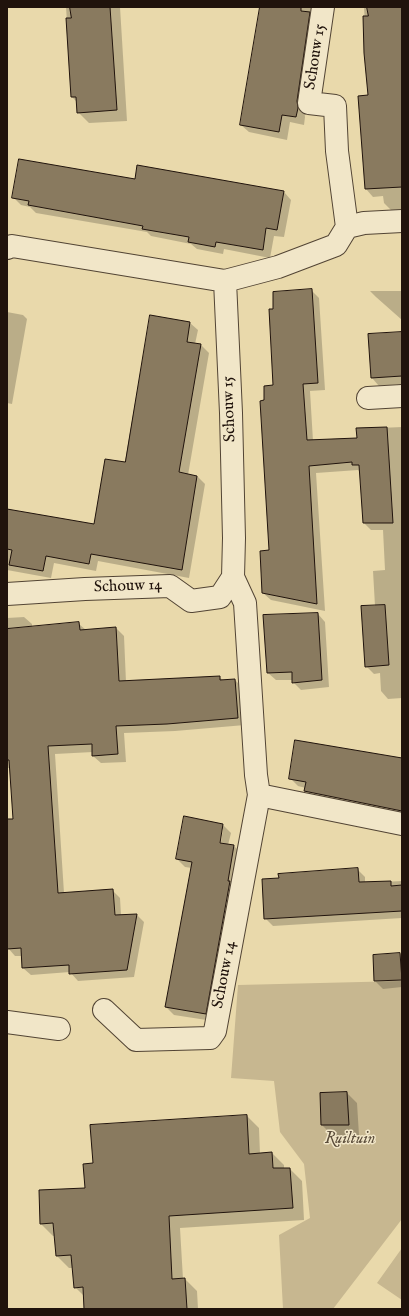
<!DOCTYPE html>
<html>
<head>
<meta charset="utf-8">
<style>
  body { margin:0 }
  #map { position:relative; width:409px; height:1316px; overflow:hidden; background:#e9d9ab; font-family:"IM FELL English",serif }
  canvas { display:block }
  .frame { position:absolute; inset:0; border:8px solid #20130c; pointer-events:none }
</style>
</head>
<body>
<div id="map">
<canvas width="409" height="1316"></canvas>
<div class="frame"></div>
</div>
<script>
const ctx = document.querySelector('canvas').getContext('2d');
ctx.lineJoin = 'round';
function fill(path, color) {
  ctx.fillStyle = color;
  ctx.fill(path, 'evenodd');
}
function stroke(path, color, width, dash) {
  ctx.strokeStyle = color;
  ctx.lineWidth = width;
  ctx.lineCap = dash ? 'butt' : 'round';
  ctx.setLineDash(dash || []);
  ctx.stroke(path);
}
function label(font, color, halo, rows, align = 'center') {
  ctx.font = font + ' "IM FELL English",serif';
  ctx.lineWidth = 3;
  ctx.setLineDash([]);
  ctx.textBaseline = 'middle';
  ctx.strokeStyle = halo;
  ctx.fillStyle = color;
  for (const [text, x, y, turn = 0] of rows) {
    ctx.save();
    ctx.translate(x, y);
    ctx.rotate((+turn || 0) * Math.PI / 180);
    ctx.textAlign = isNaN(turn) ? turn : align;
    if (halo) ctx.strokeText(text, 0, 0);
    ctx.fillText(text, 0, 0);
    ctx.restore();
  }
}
fill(new Path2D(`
  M402,981V1219L333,1309H283L279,1235L310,1218L304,1164L280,1132L274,1081L231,1078L238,985Z
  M402,1248V1300L377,1283Z`), '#c7b790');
fill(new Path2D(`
  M66,7H120L127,121L89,123L78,112L77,102L72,97Z
  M262,7H321L304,110L305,117L304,125L290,122L287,140L249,132L241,125Z
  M364,7H402V210H391L384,203L383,196L373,197L366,189L369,96Z
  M136,180L284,192L291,200L284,237L274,236L270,258L224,249L223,254L197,249L191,244L151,236L147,232L36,213L30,207L21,205L13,197Z
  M311,290L319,298L325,390L310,391L313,441L358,439L357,429L402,427V698L388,699L381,691L380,673L374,674L366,666L375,606L373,571L385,570L383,530H371L364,523L360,472L358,470L316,473L325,611L271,600L263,593L270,551L266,401L274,386V310Z
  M370,291H402V320L376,297Z
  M7,312L23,315L27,319L12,404L7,403Z
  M190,323L198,330L195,344L201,345L209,353L188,475L197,476L205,484L189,578L98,561L96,571L54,563L51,578L7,570V510L95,525L126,464Z
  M402,333V384L379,386L372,378L369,335Z
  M318,614L325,622L329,687L301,690L293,682V680H276L268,673Z
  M24,617L32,624V628L79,624L86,630L116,628L124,636L126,682L219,677L223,680H235L242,687L245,725L175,731L124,733L126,762L101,763L93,756V752L55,754L64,893L112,890L120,898L121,915H137L144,922L134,977L78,981L70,972L31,975L23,968L22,956H15L8,948L7,820H14L10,768H7V618Z
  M402,759V817L313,799L305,791L306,788L298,786L290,778Z
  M223,825L231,833L228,845L234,846L242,854L213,1021L174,1015L166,1007L192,868L185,867L177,859ZM221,829H223L220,848Z
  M357,869L365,877V883L402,881V918L273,926L265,918Z
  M402,954V987L383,989L375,981L374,956Z
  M347,1093L357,1103L359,1135L333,1136L322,1125L321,1094Z
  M247,1116L259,1128L260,1154L272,1153L284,1165V1169H290L302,1181L304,1220L180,1228L183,1279H185L197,1291L198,1309H85V1297L75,1287L73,1268H69L57,1256L55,1236H53L41,1224L86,1188L94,1163Z`), '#0003');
const building = new Path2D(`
  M70,7H110L117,110L77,113L76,97H71L69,66L66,18H71Z
  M260,7H301V11L310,12L297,101L298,108L296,117L282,115L279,132L240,125Z
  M367,7H402V187L365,189L358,96L368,95L364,53L363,16H368Z
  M19,159L135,179L137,165L284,191L277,230L266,228L263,250L216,242L215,247L188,242L189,237L142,229L143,226L28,205L29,201L12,198Z
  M312,289L318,383L303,384L307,440L357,438L356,428L387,427L393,523H363L359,465H352V462L309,466L317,604L262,593L260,551L269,550L260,401L264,400V386L273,385L269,309H273V292Z
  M150,315L190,322L187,342L201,344L179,472L197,476L182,570L91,554L89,564L46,556L43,571L9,565L12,550L7,549V509L94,524L105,459L125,462Z
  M402,332V376L371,378L368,334Z
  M385,605L389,665L365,667L361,606Z
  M318,613L322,680L292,683V672L267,673L263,615Z
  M79,622L80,630L116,627L119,681L220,676V680L235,679L238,718L167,724L116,726L118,754L92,756V744L48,746L58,893L113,889L115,915L137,914L127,970L69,974V965L22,968L21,948L7,949V819H13L9,760H7V629Z
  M295,740L402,758V811L304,791L306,782L289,779Z
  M184,816L223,824L220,843L234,845L228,881H230L206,1014L165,1007L192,862L176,859Z
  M358,868L359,882L391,881V886L402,885V911L264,919L262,879L279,878L278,874Z
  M400,953L402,980L374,981L373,955Z
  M347,1092L349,1125H321L320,1093Z
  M247,1115L249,1154L272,1152L273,1168H290L293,1208L169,1216L172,1279L185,1278L187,1309H84L83,1287L74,1288L71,1255L56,1256L53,1223L40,1224L39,1190L85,1188L83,1164L93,1163L90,1125Z`);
fill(building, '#897a5f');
stroke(building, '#20130c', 1);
const street = new Path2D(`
  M323,7L309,103L335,106L337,151L347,227
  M7,248L12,246L225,281L231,413L234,538L233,577L220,597L191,601L170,586L85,589L7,594
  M225,281L278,267L336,245L347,227L364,223L402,221
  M368,398L402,396
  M259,795L402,824
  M104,1010L136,1040L210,1038L215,1031L259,795L256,775L245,603L233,577
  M7,1022L59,1029`);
stroke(street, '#524434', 24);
stroke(street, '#f1e6c8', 22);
label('16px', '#20130c', '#f1e6c8', [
  ["Schouw 15",316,57,-81],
  ["Schouw 15",230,409,-92],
  ["Schouw 14",128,587,-2],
  ["Schouw 14",225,975,-79]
]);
label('italic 16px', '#5a4c3a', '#f1e6c8', [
  ["Ruiltuin",350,1140]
]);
</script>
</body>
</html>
